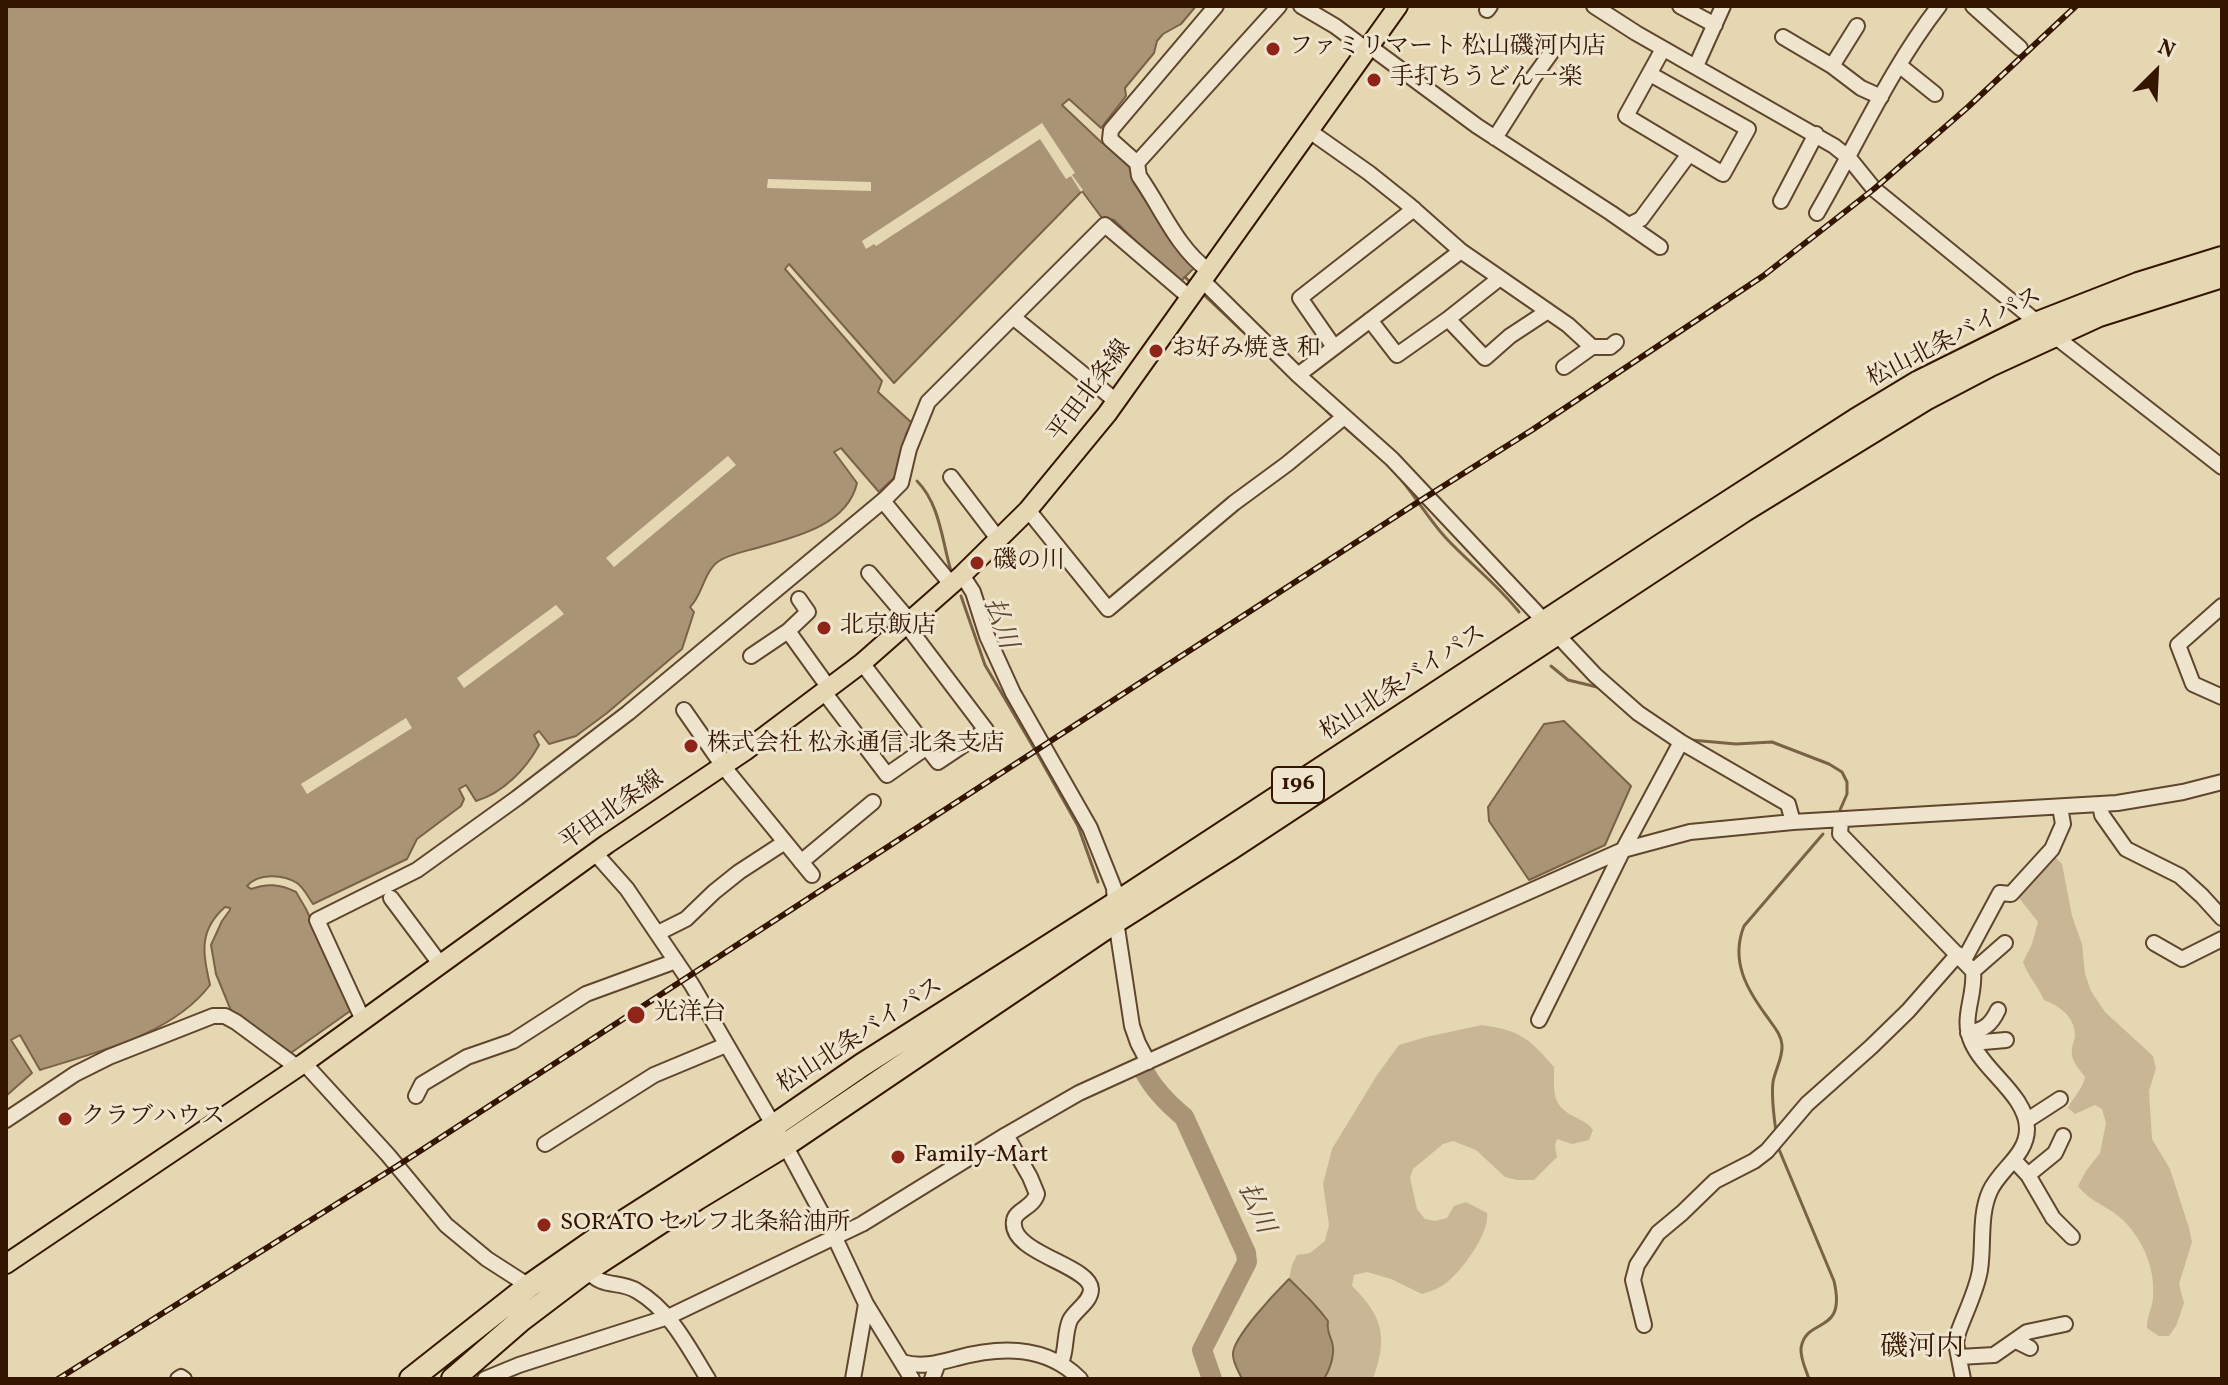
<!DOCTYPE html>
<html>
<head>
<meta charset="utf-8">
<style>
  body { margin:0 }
  #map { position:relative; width:2228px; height:1385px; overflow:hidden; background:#e6d7b3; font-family:Vollkorn,serif }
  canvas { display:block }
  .frame { position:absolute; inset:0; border:8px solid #341600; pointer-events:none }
  .north { position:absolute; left:2116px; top:32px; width:80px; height:80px; -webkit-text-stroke:6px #efe5ce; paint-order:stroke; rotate:24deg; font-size:22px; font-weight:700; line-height:32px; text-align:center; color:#341600 }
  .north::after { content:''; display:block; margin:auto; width:28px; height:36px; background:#341600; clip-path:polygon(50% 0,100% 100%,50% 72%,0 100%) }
</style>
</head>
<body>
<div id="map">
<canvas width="2228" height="1385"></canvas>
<div class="frame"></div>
<div class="north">N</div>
</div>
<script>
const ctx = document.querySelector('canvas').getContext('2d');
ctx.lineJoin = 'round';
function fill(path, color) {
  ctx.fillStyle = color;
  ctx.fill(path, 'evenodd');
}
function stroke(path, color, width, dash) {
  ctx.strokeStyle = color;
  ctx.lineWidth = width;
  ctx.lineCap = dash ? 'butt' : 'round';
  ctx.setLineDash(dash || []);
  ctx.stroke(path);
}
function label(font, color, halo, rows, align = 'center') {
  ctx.font = font + ' Vollkorn,"Noto Serif JP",serif';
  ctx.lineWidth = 6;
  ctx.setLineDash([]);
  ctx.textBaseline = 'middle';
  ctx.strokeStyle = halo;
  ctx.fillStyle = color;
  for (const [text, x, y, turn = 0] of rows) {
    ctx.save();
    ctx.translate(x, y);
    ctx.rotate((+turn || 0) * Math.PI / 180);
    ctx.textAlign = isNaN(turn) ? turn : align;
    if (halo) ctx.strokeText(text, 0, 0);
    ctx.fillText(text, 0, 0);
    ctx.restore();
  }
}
fill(new Path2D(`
  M2054,856L2062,864L2072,916L2082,944L2085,974L2091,991L2105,1012L2153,1056L2156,1068L2149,1091L2152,1139L2170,1169L2189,1228L2192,1242L2179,1284L2184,1303L2176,1326L2169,1336H2159L2147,1328C2147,1315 2152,1309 2153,1298C2156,1267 2141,1234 2117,1215C2103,1204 2089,1201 2078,1186L2086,1171L2100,1153L2106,1123L2102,1109L2095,1105L2075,1114L2068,1108C2073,1097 2083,1089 2085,1077C2080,1070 2073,1063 2072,1055C2071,1047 2074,1043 2075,1036C2075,1016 2059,1006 2044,1000C2038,986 2028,976 2023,962L2032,944L2038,922L2019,898L2017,884Z
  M1482,1025C1522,1031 1528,1038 1554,1067C1554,1093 1551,1106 1577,1118C1584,1122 1588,1123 1593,1130L1589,1140L1572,1144L1557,1139L1555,1146L1557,1157L1534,1180H1517L1505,1177L1476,1150L1453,1141L1443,1144L1413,1169L1410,1178L1417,1209L1425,1219L1435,1221L1447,1218L1454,1206L1466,1202L1487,1213C1491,1232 1458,1278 1440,1287C1435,1290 1428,1292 1422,1294L1391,1279L1367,1272L1354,1275L1352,1286C1383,1316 1388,1338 1373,1379H1324C1329,1371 1333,1359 1333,1349C1333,1335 1313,1302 1304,1291C1300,1287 1293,1283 1289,1279L1292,1265L1297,1255L1310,1253L1325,1241L1329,1225L1323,1184L1332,1149L1377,1075L1399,1045L1426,1037Z`), '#c8b695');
const water = new Path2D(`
  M6,6H1196L1181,24L1163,34L1157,41L1154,53L1125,88L1126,96L1101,128L1069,99L1062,105L1102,143H1106L1133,166L1134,183L1163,227L1194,268L1179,283L1114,220L1102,218L1082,191L894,383L789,264L785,269L882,381L878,392L912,423L906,434L900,472L879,492L841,448L834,452L857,483C847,527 791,538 753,549C742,552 728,555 719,561C703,572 703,595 690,607L694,612L682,649L607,713L576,736L549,744L539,731L534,735L539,745C526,769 503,793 476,801L466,785L459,789L464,799L461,806L417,839L407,859L313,904C308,897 304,888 297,883C283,874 258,873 247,886L251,889C267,883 280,884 296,892L306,909L353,1009L288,1055L232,1013L216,974L211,945L222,921L230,910V908L225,907C198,931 203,953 210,985C172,1035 97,1052 40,1070L20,1035L11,1040L32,1073L6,1096Z
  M1564,721L1631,786L1605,845L1529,880L1489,821L1488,807L1544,724Z
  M1289,1279C1303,1292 1316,1305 1328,1321C1326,1333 1332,1337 1333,1347C1334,1358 1329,1371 1324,1379H1242C1239,1372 1233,1363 1233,1355C1231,1339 1277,1291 1289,1279Z`);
fill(water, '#a99576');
stroke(water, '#7a6247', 2);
fill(new Path2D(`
  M1042,123L1075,173L1072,175L1083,190L1081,192L1071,176L1066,179L1040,139L876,246L874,244L866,249L862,241Z
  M768,179L871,182V191L767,188Z
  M728,456L736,465L614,567L606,558Z
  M556,605L564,614L464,688L457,678Z
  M406,718L412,728L307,794L301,784Z`), '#e6d7b3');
stroke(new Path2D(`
  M1185,277L1192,284
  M1201,292L1335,419
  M1341,424C1362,443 1386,460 1404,483C1418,501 1430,520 1445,537C1469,563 1497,584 1519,612
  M917,481C940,504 942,541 951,571
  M961,596L985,665L1038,755L1078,826L1098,882
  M1551,666L1568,680L1597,687
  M1636,702L1648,713
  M1691,740L1736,744L1772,742L1829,764L1842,772L1847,782V794L1840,810
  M1776,1132C1774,1115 1771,1098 1773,1082C1775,1070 1783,1058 1782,1045C1781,1034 1774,1027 1768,1018C1747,990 1730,961 1744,926L1823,834
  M1778,1147L1834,1281C1847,1336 1806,1316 1801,1348C1800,1358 1806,1370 1809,1379`), '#7a6247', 3);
stroke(new Path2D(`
  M1143,1069C1153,1089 1167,1103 1184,1117L1246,1253L1247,1262L1202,1350L1212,1379`), '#a99576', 20);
const minor = new Path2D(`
  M1301,6L1335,26L1366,49
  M1594,6L1636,33L1834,146L1849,158L1874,189L2038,323L2222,467
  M1680,6L1715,25
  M1973,6L2020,48
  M1487,10L1490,6
  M1783,37L1832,66L1861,88L1881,97
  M1369,46L1477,126L1611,213L1660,247
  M1899,65L1935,94
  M1696,66L1723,6
  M1832,66L1857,26
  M1650,74L1748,129L1723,174L1626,116L1663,49
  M1308,130L1369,173L1409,205L1461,251L1568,325L1592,347
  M1495,138L1533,78L1556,46
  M1137,163L1110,139L1111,130L1216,6
  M1781,201L1816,134
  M1817,213C1857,144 1890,69 1939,6
  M1629,225L1641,219L1689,154
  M1208,270C1177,248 1161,207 1139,176L1137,163L1279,6
  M1500,278L1448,319L1485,358L1510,336L1548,311
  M1202,280L1298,375L1392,459L1595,675L1638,713L1681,742L1788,804L1793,822
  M1013,317L1116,401
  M1370,320L1397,355L1448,319
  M1334,347L1300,298L1414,209
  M1564,367L1592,347H1610L1616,342
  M1298,375L1461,251
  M951,477L999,540
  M883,501L951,584
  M1028,510L1108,609L1234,503L1287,464L1344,417
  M869,573L909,620
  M962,575L973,592L987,636L1013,693L1090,828L1114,888L1116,921L1132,1026L1138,1043L1148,1062
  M2222,606L2178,645L2193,684L2222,697
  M788,631L808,612L799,599
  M751,656L788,631L829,688
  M862,663L938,762L986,730L905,623
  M824,692L887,775L927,747
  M684,710L723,766L812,875
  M2100,804L2102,815L2126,849L2180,876L2202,896L2222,918
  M1841,820L1840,834L1973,971C1976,996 1960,1018 1972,1043C1985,1072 2027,1096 2027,1129C2027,1155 2000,1169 1990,1191C1979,1215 1984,1244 1980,1270C1977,1290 1965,1313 1958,1333L1956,1343L1963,1379
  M595,853L627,889L692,985L785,1145L835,1238L866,1304L912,1379
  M801,862L873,802
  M391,898L441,965
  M658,933L686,919L714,892L739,872L785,842
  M2154,943L2182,959L2222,939
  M1964,960L2000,893L2011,894L2052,849L2063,824L2060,807
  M1973,971L2005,943
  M363,1020L317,920L417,870L517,798L628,713L885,499L901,483L909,449L928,402L1105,225L1189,297
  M1539,1020L1623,850L1681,742
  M1968,1033C1984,1030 1991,1025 1998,1010
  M1972,1043L2006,1040
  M304,1063L388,1155L446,1225L487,1259L529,1286
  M416,1096L422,1084L467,1057L513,1041L586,994L676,961
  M6,1120L75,1074L109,1057L213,1016H225L236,1022L297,1067
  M2026,1121L2060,1099
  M1006,1135L1030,1177L1037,1194C1033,1208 1015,1210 1014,1221C1009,1253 1090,1265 1091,1289C1091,1302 1076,1309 1070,1320C1064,1334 1067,1349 1061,1363
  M545,1144L654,1075L726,1045
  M2014,1160L2028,1175L2053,1218L2072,1237
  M2028,1175L2055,1153L2063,1136
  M587,1270C602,1289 619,1280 637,1291C670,1310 689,1348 708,1379
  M1644,1325L1633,1280L1637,1265L1658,1233L1682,1213L1715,1181L1754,1161L1767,1151L1807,1104L1871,1047L1908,1011L1958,954
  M2016,1341L2030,1348
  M1959,1357L1994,1355L2027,1332L2065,1324
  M902,1362C921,1368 938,1363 957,1358C1001,1346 1046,1345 1080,1379
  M178,1379L181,1377L184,1379
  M485,1379L519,1365L668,1317L862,1224L1006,1135L1079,1093L1246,1017L1623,850L1690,832L1793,822L2117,803L2183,792L2222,782
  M853,1379L866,1304
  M932,1379L938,1363`);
const major = new Path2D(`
  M6,1264L304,1063L607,844L745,751L862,663L962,575L1028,510L1107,414L1398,6`);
const highway = new Path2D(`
  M411,1379L529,1286L595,1240L772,1127L862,1065L1115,904L1665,543L1856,420L1919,382L2038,323L2138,284L2222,258
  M453,1379L521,1320L587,1270L696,1199L785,1145L1116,921L1231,848L1743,511L1927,398L1990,365L2099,315L2222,276`);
stroke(minor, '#60462d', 18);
stroke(major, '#341600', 22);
stroke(highway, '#341600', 26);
stroke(minor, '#efe5ce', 14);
stroke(major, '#e6d7b3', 18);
stroke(highway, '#e6d7b3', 22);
const rail = new Path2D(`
  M58,1379L397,1166L1415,504L1532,430L1763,276L1874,189L1968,107L2076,6`);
stroke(rail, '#341600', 6);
stroke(rail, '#efe5ce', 3, [9]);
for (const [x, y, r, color] of [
  [1273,49,8,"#8f2418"],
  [1374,80,8,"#8f2418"],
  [1156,351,8,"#8f2418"],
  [977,563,8,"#8f2418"],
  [824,628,8,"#8f2418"],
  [691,746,8,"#8f2418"],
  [636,1015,10,"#8f2418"],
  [65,1119,8,"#8f2418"],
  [898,1157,8,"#8f2418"],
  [544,1225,8,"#8f2418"]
]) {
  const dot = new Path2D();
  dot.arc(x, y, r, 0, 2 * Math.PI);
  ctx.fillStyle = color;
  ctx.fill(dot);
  stroke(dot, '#efe5ce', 3);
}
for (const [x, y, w] of [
  [1298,785,52]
]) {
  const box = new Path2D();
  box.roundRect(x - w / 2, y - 18, w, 36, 6);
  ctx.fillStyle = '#efe5ce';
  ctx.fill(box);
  stroke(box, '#341600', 2);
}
label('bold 22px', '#341600', null, [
  ["196",1298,785]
]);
label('24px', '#341600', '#efe5ce', [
  ["ファミリマート 松山磯河内店",1289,49],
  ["手打ちうどん一楽",1390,80],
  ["お好み焼き 和",1172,351],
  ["磯の川",993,563],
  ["北京飯店",840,628],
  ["株式会社 松永通信 北条支店",707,746],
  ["光洋台",654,1015],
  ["クラブハウス",81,1119],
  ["Family-Mart",914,1157],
  ["SORATO セルフ北条給油所",560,1225]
], 'left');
label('24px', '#341600', '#efe5ce', [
  ["松山北条バイパス",1955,339,-27],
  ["平田北条線",1091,392,-53],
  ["松山北条バイパス",1404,684,-33],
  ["平田北条線",613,812,-35],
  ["松山北条バイパス",861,1037,-33]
]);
label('italic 26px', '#63492f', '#efe5ce', [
  ["払川",998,624,70],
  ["払川",1254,1209,66]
]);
label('28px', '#341600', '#efe5ce', [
  ["磯河内",1922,1350]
]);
</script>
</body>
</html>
